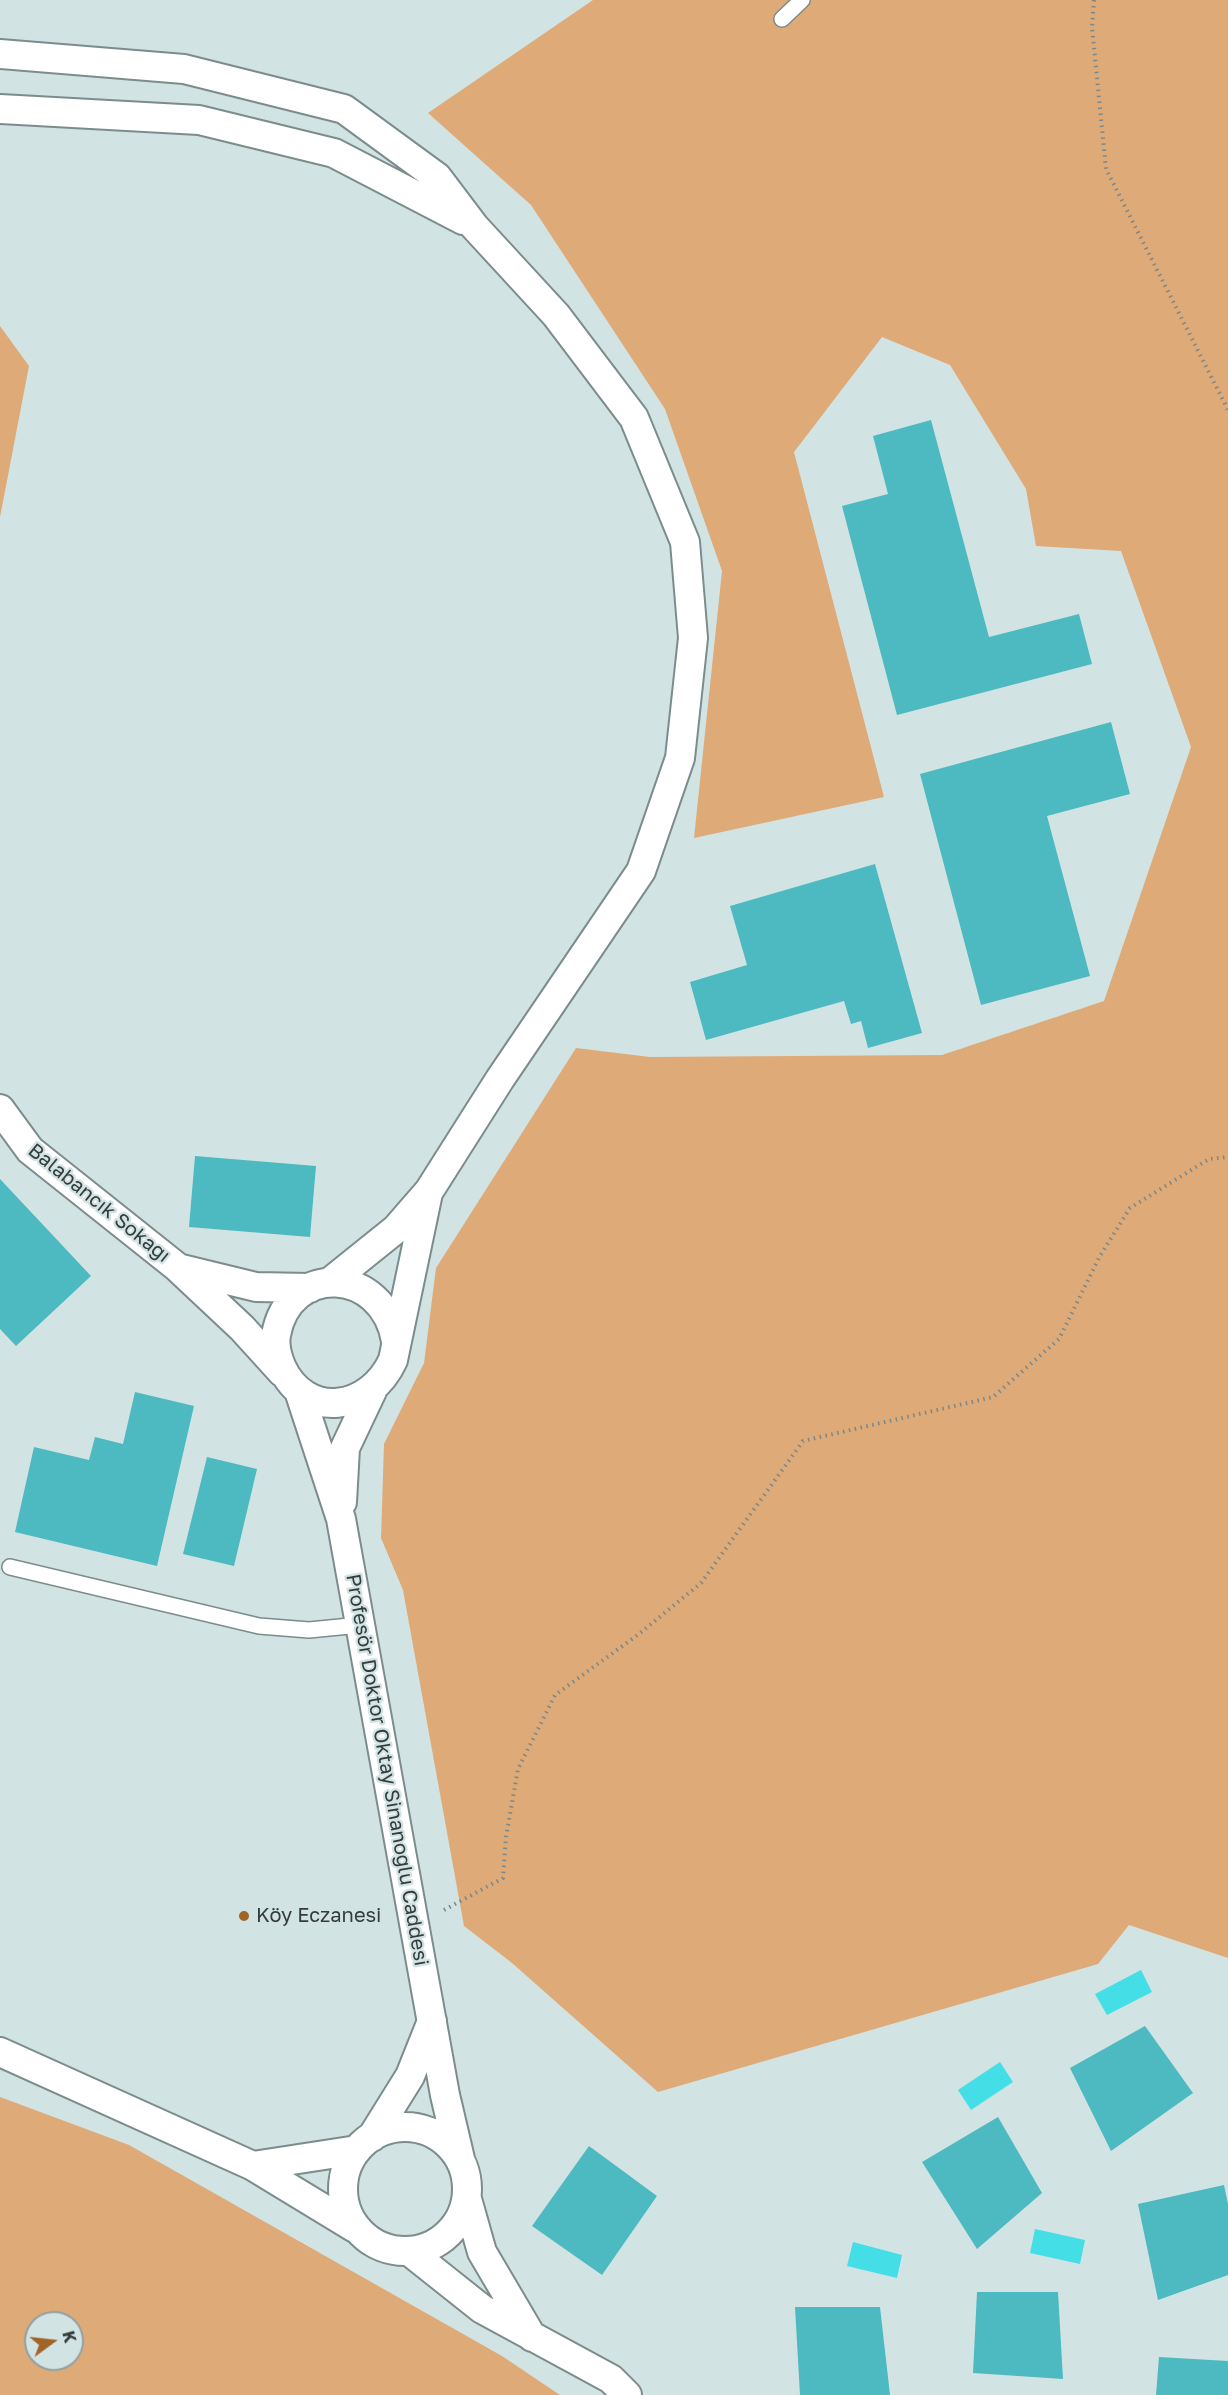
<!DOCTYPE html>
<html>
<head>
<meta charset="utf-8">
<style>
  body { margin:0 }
  #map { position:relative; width:1228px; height:2395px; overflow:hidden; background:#d2e3e4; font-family:"Golos Text",sans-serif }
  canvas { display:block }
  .north { position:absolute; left:24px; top:2311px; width:60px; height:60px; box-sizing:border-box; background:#d2e3e4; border:2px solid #93a0a1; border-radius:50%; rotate:75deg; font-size:16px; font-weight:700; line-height:24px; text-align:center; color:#353c3c }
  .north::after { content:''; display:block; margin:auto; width:21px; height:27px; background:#a06526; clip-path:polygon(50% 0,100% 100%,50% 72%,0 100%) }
</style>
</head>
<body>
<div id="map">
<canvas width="1228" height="2395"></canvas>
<div class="north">K</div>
</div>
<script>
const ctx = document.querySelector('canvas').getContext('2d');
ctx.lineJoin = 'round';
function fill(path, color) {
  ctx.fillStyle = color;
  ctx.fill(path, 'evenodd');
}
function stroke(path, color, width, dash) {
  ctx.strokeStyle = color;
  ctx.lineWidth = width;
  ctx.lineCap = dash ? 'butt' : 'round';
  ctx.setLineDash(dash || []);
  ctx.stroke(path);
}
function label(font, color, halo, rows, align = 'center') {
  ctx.font = font + ' "Golos Text",sans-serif';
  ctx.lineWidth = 4.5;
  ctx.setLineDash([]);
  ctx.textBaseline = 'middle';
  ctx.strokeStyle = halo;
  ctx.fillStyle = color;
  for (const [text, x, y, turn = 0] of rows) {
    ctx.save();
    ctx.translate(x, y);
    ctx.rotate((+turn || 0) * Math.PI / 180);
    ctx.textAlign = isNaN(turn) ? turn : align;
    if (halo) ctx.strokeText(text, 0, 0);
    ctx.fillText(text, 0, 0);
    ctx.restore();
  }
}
fill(new Path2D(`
  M593,0H1228V1958L1129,1925L1098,1964L658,2092L512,1963L464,1926L403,1590L381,1538L384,1444L424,1363L436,1268L576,1048L650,1057L942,1055L1104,1001L1191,747L1121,551L1036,546L1026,489L950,365L882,337L794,452L884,797L694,838L722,571L665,409L531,205L428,113Z
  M0,326L29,366L0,517Z
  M0,2097L129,2145L502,2356L560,2395H0ZM36,2323H72V2359H36Z`), '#deaa78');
fill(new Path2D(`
  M1141,1970L1152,1992L1107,2015L1095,1994Z
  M1000,2062L1013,2082L971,2110L958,2090Z
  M1035,2229L1085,2240L1080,2264L1030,2253Z
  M853,2242L902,2255L897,2278L847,2266Z`), '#44dee6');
fill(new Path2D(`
  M931,420L989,637L1079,614L1092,664L897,715L842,506L888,494L873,436Z
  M1111,722L1130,794L1047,816L1090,976L981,1005L920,774Z
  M875,864L922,1033L868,1048L861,1021L851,1024L844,1001L706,1040L690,982L747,965L730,906Z
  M195,1156L316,1166L310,1237L189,1227Z
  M0,1179L91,1276L16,1346L0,1329Z
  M135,1392L194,1406L157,1566L15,1532L34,1447L89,1460L95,1437L123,1444Z
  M207,1457L257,1469L234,1566L183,1554Z
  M1145,2026L1193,2093L1111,2151L1070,2068Z
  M998,2117L1042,2193L977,2249L922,2162Z
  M589,2146L657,2196L602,2275L532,2226Z
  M1224,2185L1228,2204V2275L1158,2300L1138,2204Z
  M977,2292H1058L1063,2379L973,2373Z
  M795,2307H880L890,2395H800Z
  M1159,2357L1228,2361V2395H1156Z`), '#4cbac0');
const service = new Path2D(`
  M782,19L802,0
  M10,1567L259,1626L309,1630L360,1625`);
const minor = new Path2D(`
  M0,54L184,69L344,109L437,177L474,226L556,315L634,418L685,542L693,638L680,758L641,871L500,1079L429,1191L396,1229L330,1282
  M0,109L199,120L334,153L463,220
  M0,1109L30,1150L177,1267L242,1328L282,1372
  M182,1269L256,1287L310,1288
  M396,1341C383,1266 289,1262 276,1335C274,1346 277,1356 281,1366C306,1421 370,1411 393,1360L428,1193
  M299,1391L341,1519L445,2095L460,2159
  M342,1502L345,1448L372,1391
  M0,2052L253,2166L355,2228
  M343 2189a62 62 0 1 1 124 0a62 62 0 1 1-124 0Z
  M372,2137L410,2076L432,2021
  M253,2166L357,2150
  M467,2199L482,2252L532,2337
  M409,2251L482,2309L611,2379L627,2395`);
stroke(service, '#7c8c8c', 18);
stroke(minor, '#7c8c8c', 32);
stroke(new Path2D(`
  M1094,0L1092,27L1106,169L1228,410
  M444,1910L503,1878L506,1837L518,1769L555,1695L639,1634L701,1583L803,1441L993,1397L1059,1339L1100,1256L1130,1208L1209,1159L1228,1157`), '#7c8888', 4, [1.5, 4.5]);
stroke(service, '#fff', 15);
stroke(minor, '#fff', 28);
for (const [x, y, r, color] of [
  [244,1916,6,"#a06526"]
]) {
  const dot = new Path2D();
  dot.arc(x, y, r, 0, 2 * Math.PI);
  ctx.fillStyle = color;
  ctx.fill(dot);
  stroke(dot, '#d2e3e4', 2);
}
label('20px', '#353c3c', '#d2e3e4', [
  ["Balabancık Sokağı",99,1203,39],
  ["Profesör Doktor Oktay Sinanoğlu Caddesi",387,1770,80]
]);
label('20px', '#353c3c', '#d2e3e4', [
  ["Köy Eczanesi",256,1916]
], 'left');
</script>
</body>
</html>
